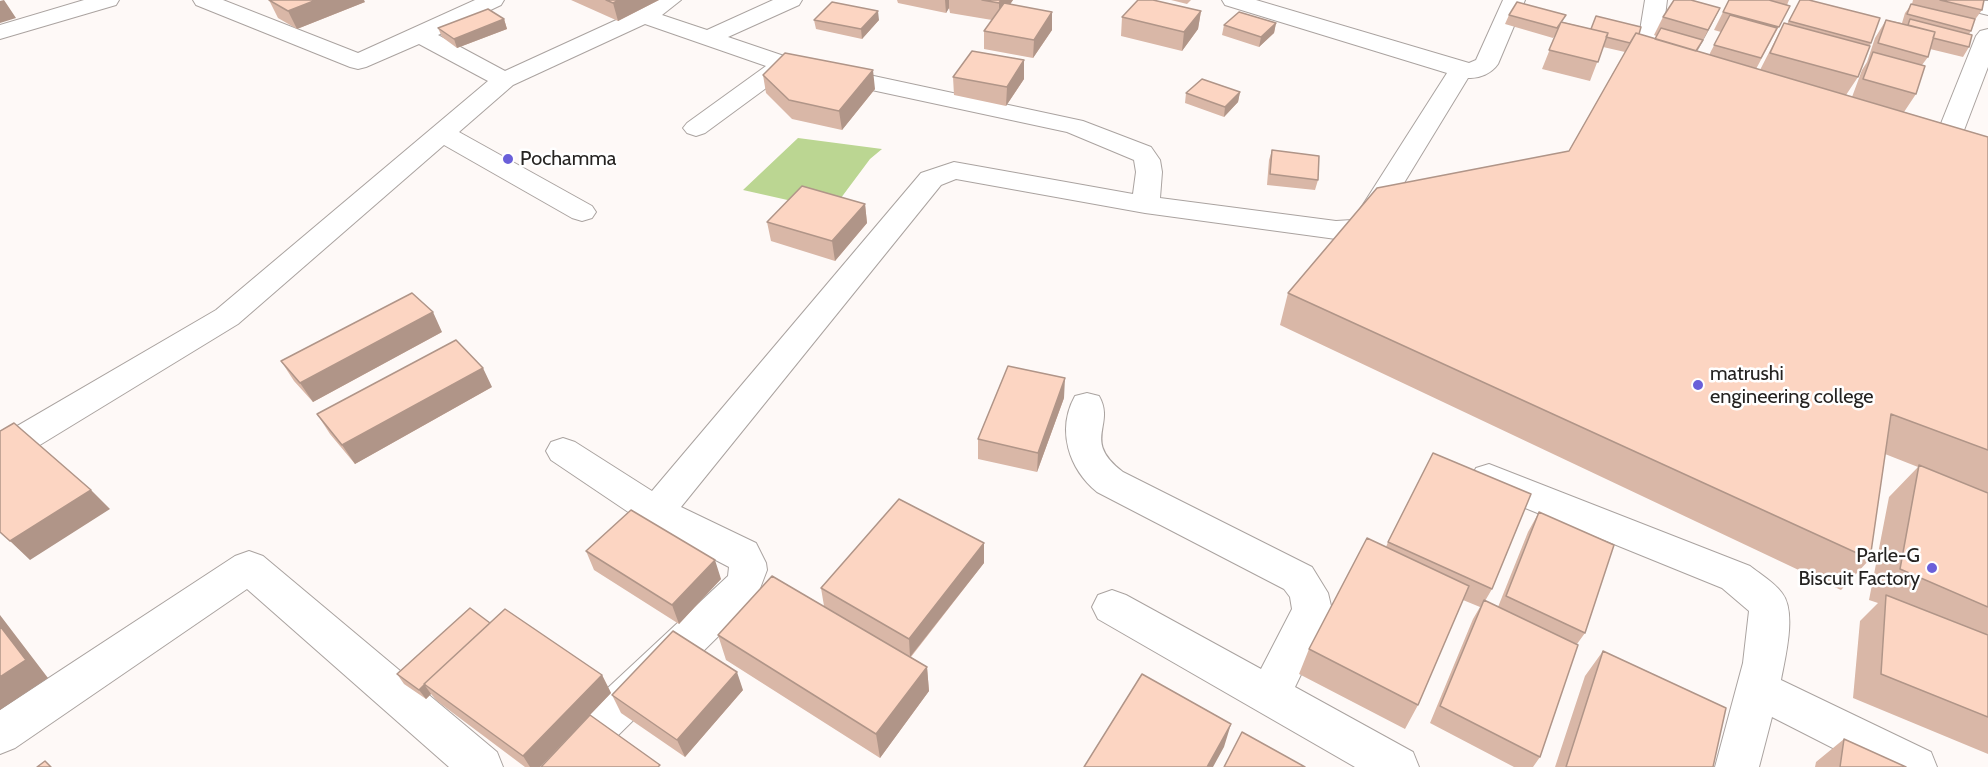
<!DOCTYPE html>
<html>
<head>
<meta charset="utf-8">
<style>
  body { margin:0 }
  canvas { display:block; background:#fef9f7 }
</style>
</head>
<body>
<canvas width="1988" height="767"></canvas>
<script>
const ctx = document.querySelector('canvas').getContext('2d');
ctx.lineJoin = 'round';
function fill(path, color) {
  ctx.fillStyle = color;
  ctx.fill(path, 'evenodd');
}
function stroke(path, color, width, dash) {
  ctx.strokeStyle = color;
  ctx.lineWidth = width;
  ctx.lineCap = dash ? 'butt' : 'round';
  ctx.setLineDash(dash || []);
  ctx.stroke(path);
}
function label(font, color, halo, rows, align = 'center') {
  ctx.font = font + ' Cabin,sans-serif';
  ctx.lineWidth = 5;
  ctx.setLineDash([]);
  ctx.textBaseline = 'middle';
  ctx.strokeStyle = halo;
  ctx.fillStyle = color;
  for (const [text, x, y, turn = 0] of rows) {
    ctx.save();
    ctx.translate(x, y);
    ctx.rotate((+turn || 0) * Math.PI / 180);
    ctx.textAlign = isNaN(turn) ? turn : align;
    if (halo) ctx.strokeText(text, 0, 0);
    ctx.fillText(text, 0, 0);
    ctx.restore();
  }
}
fill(new Path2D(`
  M798,138L882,149L870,159L832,210L743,190Z`), '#bbd692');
const street = new Path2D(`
  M84,0H119L116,5L0,39V25Z
  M193,0H223L358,53L475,0H504L501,5L438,35L505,71L636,11L655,0H681L662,15L707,30L773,0H802L799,5L728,37L790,58L1083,121L1151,147L1160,160L1162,172L1160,198L1336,221L1352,220L1357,214L1447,73L1225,5L1222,0H1256L1469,63L1476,60L1503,0H1525L1498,64C1492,73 1479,79 1468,78L1382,219L1370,234L1336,239L1145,213L956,179L941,185L681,507L756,543L766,563L767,570L756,599L586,767H533L539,752L728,576L729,567L643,522L551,460L546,451L551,442L563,438L575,442L652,491L921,173L954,162L1133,194L1136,172L1134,160L1067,132L788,72L705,133L696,136L687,133L683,128L687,123L766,66L645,24L513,85L459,132L592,206L596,212L592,218L582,221L572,218L444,145L238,324L12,462L0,466V436L216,310L488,81L419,44L366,67L358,69L350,67L196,5Z
  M1645,0H1667L1661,49L1683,63L1687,68L1683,73C1666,77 1644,65 1637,49Z
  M1944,0L1988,1V15L1947,5Z
  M1988,29V67L1958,146L1954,152L1945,154L1936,152L1932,146L1976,36L1980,31Z
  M1087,393L1099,396C1116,426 1081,440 1123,472L1312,567L1328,593L1332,610L1295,687L1413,752L1419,767H1355L1098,619L1092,607L1098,595L1112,590L1126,595L1261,669L1292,609L1290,597L1284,589L1097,492C1069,469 1056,430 1075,396Z
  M1489,464L1750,566C1760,574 1774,582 1782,593C1797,612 1785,658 1781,680L1931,752L1937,767H1870L1772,717L1759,767H1715L1743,663L1749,611L1722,588L1476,488L1471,478L1476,468Z
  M249,551L263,556L497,752L503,767H449L247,589L15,748L0,754V710L235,556Z`);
stroke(street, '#aaa3a0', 2);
fill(street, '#fff');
fill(new Path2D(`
  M269,0L365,2L297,29L278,18Z
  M571,0H659L618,21Z
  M897,0H1013L1010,4L1052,30L1033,58L984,49V31L992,20L950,13L949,8L946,13L898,3Z
  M1171,0H1191L1187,4Z
  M1729,0H1789L1787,5L1790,6L1756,69L1760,70L1784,23L1787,24L1800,0L1871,43L1858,77L1846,95L1852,97L1862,70L1867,62L1875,38L1886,20L1902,23L1905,13L1912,4L1913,0H1984L1982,10L1974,21L1971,31L1969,34V47L1963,57L1930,49L1928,57L1922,65L1916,94L1904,112L1988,137V135V754L1853,698L1860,621L1878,603L1869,600L1889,497L1918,467L1885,454L1870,559L1841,590L1280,325L1288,293L1569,151L1625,52L1603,47L1590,81L1542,69L1556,34L1553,38L1505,24L1509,15L1563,22L1591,29L1639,34L1655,39L1656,36L1654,35L1663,17L1720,8L1697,51L1709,55L1721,32L1714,30Z
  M1201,11L1198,29L1182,51L1121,36L1122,17Z
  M504,19L507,29L457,48L442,37L438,28Z
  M814,20H879L862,39L816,29Z
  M1276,23L1274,33L1259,47L1222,35L1224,25Z
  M763,75L875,89L842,130L792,119L766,93Z
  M953,77L1024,79L1006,106L954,95Z
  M1240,92L1238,102L1224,117L1185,103L1186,93Z
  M1272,150L1318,180L1315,190L1267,185L1269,160Z
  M865,204L867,223L835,261L771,241L767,222Z
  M442,332L313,402L294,381L281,361Z
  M492,387L355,464L330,434L317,414Z
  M1064,398L1037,472L978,459V439Z
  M1539,512L1585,633L1577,644L1540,757L1533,767H1514L1430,723L1473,619L1480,607L1463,600L1418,705L1405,729L1299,674L1309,649L1386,547L1388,542L1492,589L1485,601L1498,607L1528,532Z
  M984,543V563L911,657L927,667L929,691L880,758L726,660L718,635L824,606L821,588Z
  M586,551L721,579L679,624L594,570Z
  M490,623L602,675L611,693L540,767H525L437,701L431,694L426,699L404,684L397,674Z
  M1603,651L1713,767H1555L1585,676Z
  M743,690L685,757L621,713L612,695Z
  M1844,739L1906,767H1815L1816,762Z`), '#d9b7a7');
fill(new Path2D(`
  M4,0L16,18L0,23V1Z
  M316,0H364L365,2L297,29L288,11Z
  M619,0H659L618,21L613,3Z
  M945,0H949V8L946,13Z
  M1001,0H1013L999,21V3Z
  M1720,8L1711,26L1692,61L1708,30Z
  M878,11L879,20L862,39L861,29Z
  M1201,11L1198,29L1182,51L1184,32Z
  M1052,12V30L1033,58L1034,40Z
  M504,19L507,29L457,48L454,39Z
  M1276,23L1274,33L1259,47L1261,37Z
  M1024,60V79L1006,106L1007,87Z
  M873,70L875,89L842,130L839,111Z
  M1240,92L1238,102L1224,117L1225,107Z
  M865,204L867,223L835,261L832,241Z
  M433,312L442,332L313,402L300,383Z
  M483,368L492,387L355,464L342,445Z
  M1065,378L1064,398L1037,472L1038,453Z
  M91,490L110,509L30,560L10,541Z
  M984,543V563L910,657L909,639Z
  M715,560L721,579L679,624L672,605Z
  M0,615L48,678L0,710Z
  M927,667L929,691L880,758L876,734Z
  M737,672L743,690L685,757L677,740Z
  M602,675L611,693L540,767H530L523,756Z
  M424,684L431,694L426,699L419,690Z
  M1231,724L1224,747L1213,767H1207Z`), '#b09588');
const building = new Path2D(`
  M269,0H316L288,11Z
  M606,0H619L613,3Z
  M982,0H1001L999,3Z
  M1138,0H1153L1201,11L1184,32L1122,17Z
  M1674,0H1691L1720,8L1708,30L1663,17Z
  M1729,0H1769L1790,6L1779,27L1723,12Z
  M1800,0H1809L1880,18L1871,43L1789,21Z
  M1940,0H1984L1982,10Z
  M832,2L878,11L861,29L814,20Z
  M1517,2L1566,15L1557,28L1509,15Z
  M1004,3L1052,12L1034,40L984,31Z
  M1911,4L1975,19L1971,31L1907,14Z
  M488,9L504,19L454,39L438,28Z
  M1239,12L1276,23L1261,37L1224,25Z
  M1730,15L1777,28L1761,58L1714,45Z
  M1596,16L1641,27L1639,34L1636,33L1630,43L1606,37L1608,33L1591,29Z
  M1910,19L1972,35L1969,47L1933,38L1935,32L1908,25Z
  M1886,20L1935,32L1928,57L1878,43Z
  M1561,22L1608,33L1598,62L1549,50Z
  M1784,23L1870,46L1858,77L1770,53Z
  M1661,28L1703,40L1696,51L1655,39Z
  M1636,33L1988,137V450L1891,414L1870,559L1288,293L1377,188L1569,151Z
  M972,51L1024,60L1007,87L953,77Z
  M1873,52L1925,66L1916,94L1863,79Z
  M785,53L873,70L839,111L789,100L763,75Z
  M1202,79L1240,92L1225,107L1186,93Z
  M1272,150L1319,156L1318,180L1270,174Z
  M802,186L865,204L832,241L767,222Z
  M412,293L433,312L300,383L281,361Z
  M456,340L483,368L342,445L317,414Z
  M1008,366L1065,378L1038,453L978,439Z
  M14,423L91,490L10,541L0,532V431Z
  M1433,453L1531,494L1492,589L1388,542Z
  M1919,465L1988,493V607L1900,569Z
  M899,499L984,543L909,639L821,588Z
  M631,510L715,560L672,605L586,551Z
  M1539,512L1614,545L1585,633L1506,596Z
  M1367,538L1469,586L1418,705L1309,649Z
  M772,576L927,667L876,734L718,635Z
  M1886,595L1988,635V717L1881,674Z
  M1484,600L1578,645L1540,757L1440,706Z
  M470,608L490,623L424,684H425L419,690L397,674Z
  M505,609L602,675L523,756L424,684Z
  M0,626L26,660L0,677Z
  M673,631L737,672L677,740L612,695Z
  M1603,651L1726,708L1713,767H1566Z
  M1142,674L1231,724L1207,767H1084Z
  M590,715L660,765L658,767H541Z
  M1242,732L1305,767H1224Z
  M1844,739L1906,767H1840Z
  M45,761L51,767H37Z`);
fill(building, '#fcd5c2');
stroke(building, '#b09588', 1.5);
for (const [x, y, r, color] of [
  [508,159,6,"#6a5fd9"],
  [1698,385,6,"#6a5fd9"],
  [1932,568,6,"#6a5fd9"]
]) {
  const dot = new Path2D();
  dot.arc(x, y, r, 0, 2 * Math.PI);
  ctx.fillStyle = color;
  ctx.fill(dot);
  stroke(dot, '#fff', 2);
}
label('20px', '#252321', '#fff', [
  ["Pochamma",520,159],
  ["matrushi",1710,374],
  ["engineering college",1710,397],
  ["Parle-G",1920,556,"right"],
  ["Biscuit Factory",1920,579,"right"]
], 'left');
</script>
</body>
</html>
